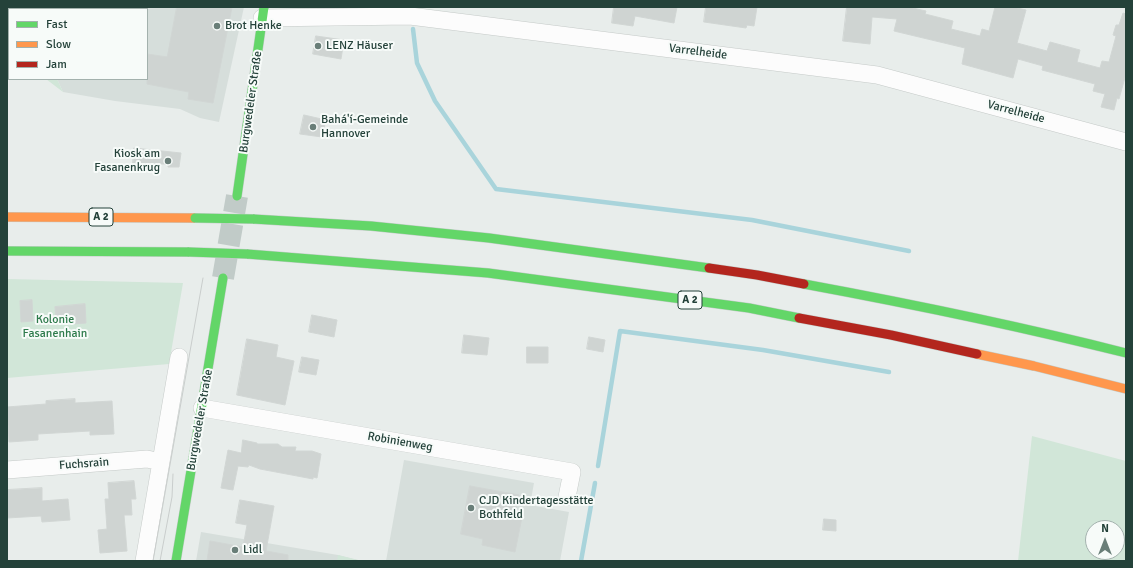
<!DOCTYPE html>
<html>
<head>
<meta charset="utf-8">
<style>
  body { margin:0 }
  #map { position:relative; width:1133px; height:568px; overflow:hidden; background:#e8edeb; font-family:Signika,sans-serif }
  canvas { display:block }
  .frame { position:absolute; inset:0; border:8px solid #24423a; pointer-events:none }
  .legend { position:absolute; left:8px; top:8px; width:140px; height:72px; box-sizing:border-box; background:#f7fbf9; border:1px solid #a3b1ad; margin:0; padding:5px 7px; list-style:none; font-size:12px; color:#24423a }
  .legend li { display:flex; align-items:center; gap:8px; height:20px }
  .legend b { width:20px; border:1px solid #a3b1ad }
  .north { position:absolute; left:1085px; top:520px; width:40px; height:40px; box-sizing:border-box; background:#f7fbf9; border:1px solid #a3b1ad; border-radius:50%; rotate:0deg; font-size:11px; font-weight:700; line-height:16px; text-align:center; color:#24423a }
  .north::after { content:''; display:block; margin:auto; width:14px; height:18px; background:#697e78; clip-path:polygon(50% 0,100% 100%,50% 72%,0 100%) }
</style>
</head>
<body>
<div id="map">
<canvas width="1133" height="568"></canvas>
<div class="frame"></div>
<ul class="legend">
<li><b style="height:5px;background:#63d668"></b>Fast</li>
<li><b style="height:5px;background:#ff974d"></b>Slow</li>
<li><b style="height:5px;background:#b3261e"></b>Jam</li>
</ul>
<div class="north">N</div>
</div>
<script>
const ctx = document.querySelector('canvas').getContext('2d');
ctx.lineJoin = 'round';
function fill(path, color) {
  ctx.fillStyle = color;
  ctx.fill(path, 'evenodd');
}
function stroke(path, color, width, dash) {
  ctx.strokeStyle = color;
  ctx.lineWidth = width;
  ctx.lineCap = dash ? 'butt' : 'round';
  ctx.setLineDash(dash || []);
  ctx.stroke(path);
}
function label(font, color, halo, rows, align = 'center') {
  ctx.font = font + ' Signika,sans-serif';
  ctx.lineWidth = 4;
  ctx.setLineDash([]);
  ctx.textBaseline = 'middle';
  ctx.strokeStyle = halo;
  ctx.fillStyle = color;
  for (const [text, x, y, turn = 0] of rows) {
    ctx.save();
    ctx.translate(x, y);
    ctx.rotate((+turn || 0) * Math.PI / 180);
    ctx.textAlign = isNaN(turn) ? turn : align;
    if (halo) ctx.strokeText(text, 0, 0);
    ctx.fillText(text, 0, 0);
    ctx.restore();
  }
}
fill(new Path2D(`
  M27,7H244L219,122L200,118L180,109L115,101L63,92L57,79H147V9H27Z
  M404,460L534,483L530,505L569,512L560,561H386Z
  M201,532L338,555L362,561H196Z`), '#d6dedb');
fill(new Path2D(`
  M7,7H27V9H9V57L7,56Z
  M46,79H57L63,92Z
  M7,279L183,283L169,364L7,378Z
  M1032,436L1126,461V561H1018ZM1093,528H1117V552H1093Z
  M338,555L362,561H337Z`), '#d1e6d8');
stroke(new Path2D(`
  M413,29L417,63L435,101L496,189L752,220L909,251
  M598,466L620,331L763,350L889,372
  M581,561L595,483`), '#a9d4db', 4.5);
const building = new Path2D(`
  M177,7H232L213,103L188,99L189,92L147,84V54L167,57Z
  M614,7H677L674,23L635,16L633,26L612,23Z
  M706,7H757L754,26L747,25L746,28L704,22Z
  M847,7H908L926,11L925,14L953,21L951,29L980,36L982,29L989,31L995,7H1013L1026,10L1017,43L1047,51L1050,42L1080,50L1077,62L1100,68L1102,61L1109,62L1116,36L1113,35L1116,25H1119L1123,13L1126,14V74L1119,99L1117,98L1114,110L1101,107L1105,94L1093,91L1095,84L1042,70L1043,66L1018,59L1013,78L962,64L965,48L894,31L897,19L872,17L870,44L843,41Z
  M316,36L344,40L341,59L313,54Z
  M304,115L326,120L322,137L300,134Z
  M134,148L181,153L179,167H168V164H133Z
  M32,300L33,321L21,322L20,301Z
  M85,304L86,323L73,324V320L56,322L55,307Z
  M312,315L337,320L334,337L309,332Z
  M464,335L489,338L487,355L462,353Z
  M589,337L605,340L603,352L587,349Z
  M247,339L278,345L276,357L294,361L285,405L237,395Z
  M527,347H548V363H527Z
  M302,357L319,360L316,375L299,372Z
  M75,399V403L112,401L114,434L90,435V431L38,434V440L9,442L7,407L46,404V401Z
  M243,440L257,443V444H278L282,447H296L295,451H312L321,454L317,478L313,477V479L260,469L249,465L248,467L238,466L233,490L221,488L228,450L241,453Z
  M134,481L136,499H131L132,515H124L127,551L100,553L98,530L107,529L105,499H109L108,483Z
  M470,486L519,495L515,516L522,517L515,552L482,545L483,539L461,534Z
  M42,488V501L68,499L70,520L42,522L41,516L7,518V490Z
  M240,500L274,506L266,551L288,555V561H207L210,541L243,547L247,525L236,523Z
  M824,519L836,520V531L823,530Z`);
fill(building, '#cfd4d2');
stroke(building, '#d1d6d4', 1);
stroke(new Path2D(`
  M223,278L237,196`), '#c1cbc8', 22, [22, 11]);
const street = new Path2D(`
  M262,18L410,16L877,75L1126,142
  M202,408L572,472L567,497
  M7,470L147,459L161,462
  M144,561L179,357`);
const fast = new Path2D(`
  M237,196L264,7
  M253,219L371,226L489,238L709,268
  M7,251L189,252
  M247,254L488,273L749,308L799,318
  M804,284C912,304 1019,326 1126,353
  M176,561L223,278`);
const slow = new Path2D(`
  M7,217L195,218
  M977,354L1034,366L1126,389`);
const jam = new Path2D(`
  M709,268L757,275L804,284
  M799,318L891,335L977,354`);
stroke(street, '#c5cac8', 18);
stroke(fast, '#c3cbc8', 10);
stroke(slow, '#c3cbc8', 10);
stroke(jam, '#c3cbc8', 10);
stroke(street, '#fcfcfc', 17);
stroke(fast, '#63d668', 9);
stroke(slow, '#ff974d', 9);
stroke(jam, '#b3261e', 9);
stroke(new Path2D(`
  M153,561L203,278
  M160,561L172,497L173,474`), '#c9cdcc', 1);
const fastBridge = new Path2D(`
  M195,218L253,219
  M189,252L247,254`);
stroke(fastBridge, '#c3ccc9', 10, []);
stroke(fastBridge, '#63d668', 9);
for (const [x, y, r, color] of [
  [217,26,4,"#697e78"],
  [318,46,4,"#697e78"],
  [313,127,4,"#697e78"],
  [168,161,4,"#697e78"],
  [471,508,4,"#697e78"],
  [235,550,4,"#697e78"]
]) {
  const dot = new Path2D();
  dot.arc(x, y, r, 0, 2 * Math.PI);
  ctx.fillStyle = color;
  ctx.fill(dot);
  stroke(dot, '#f7fbf9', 1.5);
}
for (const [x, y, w] of [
  [101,217,24],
  [690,300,24]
]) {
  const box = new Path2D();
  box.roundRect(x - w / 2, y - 9, w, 18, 3);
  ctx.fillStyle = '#f7fbf9';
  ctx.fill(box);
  stroke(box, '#24423a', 1);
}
label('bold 11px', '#24423a', null, [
  ["A 2",101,217],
  ["A 2",690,300]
]);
label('12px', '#24423a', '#f7fbf9', [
  ["Brot Henke",225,26],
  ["LENZ Häuser",326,46],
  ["Bahá'í-Gemeinde",321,120],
  ["Hannover",321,134],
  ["Kiosk am",160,154,"right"],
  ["Fasanenkrug",160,168,"right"],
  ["CJD Kindertagesstätte",479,501],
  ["Bothfeld",479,515],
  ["Lidl",243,550]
], 'left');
label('12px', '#24423a', '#f7fbf9', [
  ["Varrelheide",698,52,7],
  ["Burgwedeler Straße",251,102,-82],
  ["Varrelheide",1016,112,15],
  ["Burgwedeler Straße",200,420,-80],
  ["Robinienweg",400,442,10],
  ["Fuchsrain",84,464,-4]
]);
label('12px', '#2d7a4b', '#f7fbf9', [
  ["Kolonie",55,320],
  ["Fasanenhain",55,334]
]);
</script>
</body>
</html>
